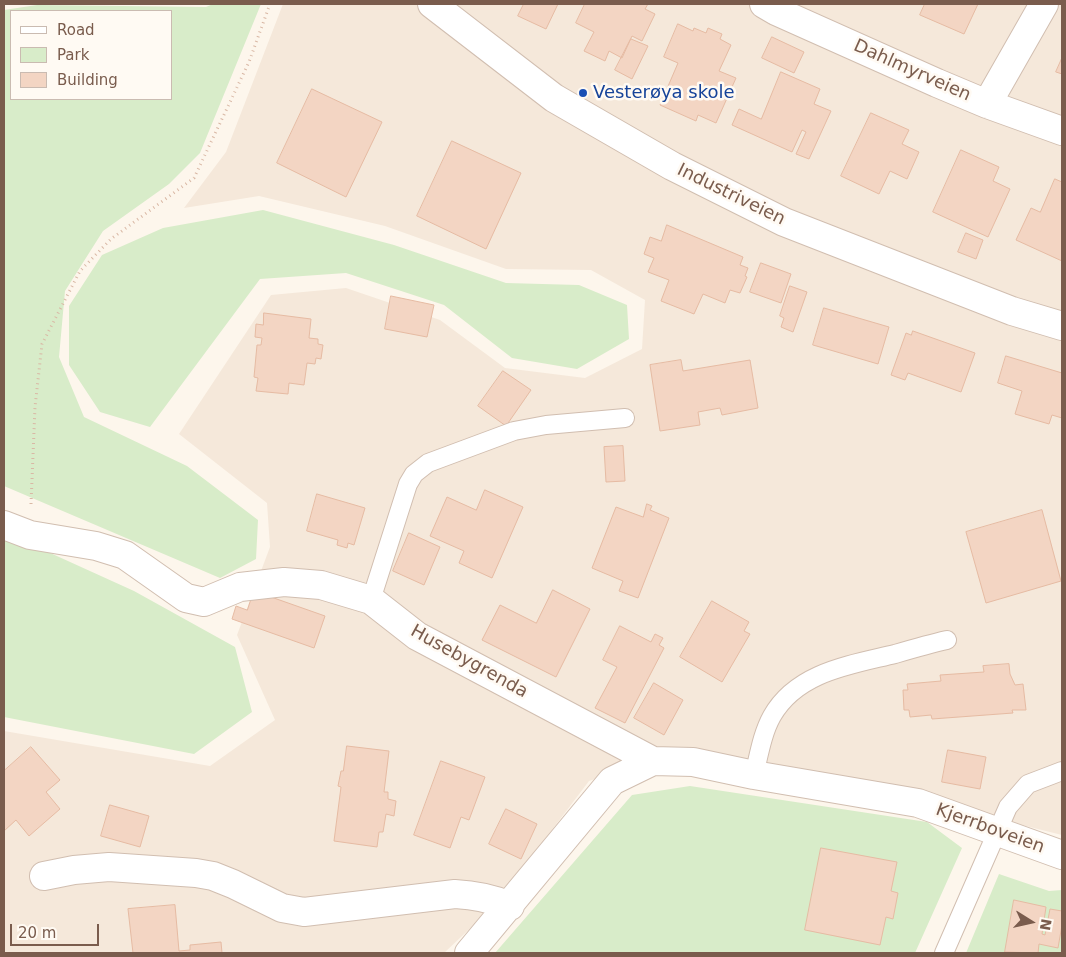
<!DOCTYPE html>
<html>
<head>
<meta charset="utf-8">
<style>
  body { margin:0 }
  #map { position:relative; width:1066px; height:957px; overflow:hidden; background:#fdf6ec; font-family:"DejaVu Sans",sans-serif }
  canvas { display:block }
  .frame { position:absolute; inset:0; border:5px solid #7a5c4d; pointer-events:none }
  .legend { position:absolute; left:10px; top:10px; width:162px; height:90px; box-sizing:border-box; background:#fffaf3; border:1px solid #cabbb1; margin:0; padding:6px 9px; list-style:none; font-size:15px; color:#7a5c4d }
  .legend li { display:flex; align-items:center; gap:10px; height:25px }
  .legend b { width:25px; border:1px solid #cabbb1 }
  .north { position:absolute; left:1006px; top:897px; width:50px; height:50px; -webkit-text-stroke:4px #fffaf3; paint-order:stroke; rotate:100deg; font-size:14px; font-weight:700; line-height:20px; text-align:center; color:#7a5c4d }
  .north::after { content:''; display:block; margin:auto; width:18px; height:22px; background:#7a5c4d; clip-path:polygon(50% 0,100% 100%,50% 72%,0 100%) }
  .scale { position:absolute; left:10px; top:924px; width:89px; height:22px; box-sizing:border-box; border:2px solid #7a5c4d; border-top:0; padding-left:6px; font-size:15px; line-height:18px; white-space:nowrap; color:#7a5c4d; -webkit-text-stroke:4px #fffaf3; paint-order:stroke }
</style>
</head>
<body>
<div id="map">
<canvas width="1066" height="957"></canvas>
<div class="frame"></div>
<ul class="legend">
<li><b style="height:6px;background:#fff"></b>Road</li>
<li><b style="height:14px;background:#d8ecc9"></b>Park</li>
<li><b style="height:14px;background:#f3d5c3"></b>Building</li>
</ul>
<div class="north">N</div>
<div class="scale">20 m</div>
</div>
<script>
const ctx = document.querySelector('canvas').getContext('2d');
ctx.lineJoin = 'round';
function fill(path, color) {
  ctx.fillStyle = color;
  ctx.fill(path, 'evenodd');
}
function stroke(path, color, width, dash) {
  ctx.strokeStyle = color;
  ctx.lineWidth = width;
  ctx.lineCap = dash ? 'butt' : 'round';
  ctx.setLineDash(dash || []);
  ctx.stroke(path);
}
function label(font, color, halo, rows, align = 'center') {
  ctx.font = font + ' "DejaVu Sans",sans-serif';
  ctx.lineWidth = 5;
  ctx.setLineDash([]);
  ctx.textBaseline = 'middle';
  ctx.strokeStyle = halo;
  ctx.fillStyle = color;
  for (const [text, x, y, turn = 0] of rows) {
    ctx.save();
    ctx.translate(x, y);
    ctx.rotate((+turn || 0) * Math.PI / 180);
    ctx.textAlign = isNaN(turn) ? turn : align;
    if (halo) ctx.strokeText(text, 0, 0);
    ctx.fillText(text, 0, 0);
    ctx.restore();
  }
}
fill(new Path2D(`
  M283,4H1062V835L1002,820L675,752L589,781L495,905L444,953H4V731L210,766L275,720L237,635L270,547L267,503L179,434L271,295L346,288L440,320L505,368L585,378L642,349L645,300L591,270L506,269L385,226L259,196L184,208L226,152Z`), '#f5e8da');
fill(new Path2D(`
  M213,4H261L200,153L169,184L103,231L65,291L59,357L84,417L187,466L258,520L256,559L220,578L4,486V10L37,5L206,7ZM11,11H171V99H11Z
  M263,210L394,245L506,283L579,285L627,305L629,339L577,369L512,358L444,305L346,273L260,279L150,427L100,412L69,365V306L102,255L163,228Z
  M4,532L134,591L235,647L252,712L194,754L4,717Z
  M690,786L927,822L962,848L915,953H495L632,795Z
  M999,874L1049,891L1062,890V953H966Z`), '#d8ecc9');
const building = new Path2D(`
  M524,4H558L546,29L518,16Z
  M585,4H648L645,9L655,14L642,41L632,36L622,58L609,51L605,61L584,51L594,32L576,23Z
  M925,4H978L964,34L920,15Z
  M678,24L693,31L694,28L706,33L708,28L722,34L720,39L731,45L719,71L736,78L716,123L698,115L696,121L660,105L678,63L664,57Z
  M772,37L804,52L794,73L762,58Z
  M631,39L648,46L632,79L615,70Z
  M1062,58V74L1056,72Z
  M781,72L820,89L814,104L831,111L809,159L796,154L806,132L802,130L792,152L732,125L739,109L761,119Z
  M312,89L382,122L346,197L277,163Z
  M871,113L909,130L902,144L919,152L907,179L890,171L879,194L841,176Z
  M452,141L521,173L486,249L417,216Z
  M961,150L999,167L993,181L1010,189L988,237L933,212Z
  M1055,179L1062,182V261L1016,240L1031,208L1040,212Z
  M667,225L743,257L740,265L748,268L745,276L747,277L740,293L730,290L725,303L703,294L694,314L661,301L669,280L648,272L654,258L644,254L650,237L661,241Z
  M966,233L983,240L976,259L958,252Z
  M761,263L791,274L781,303L750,292Z
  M790,286L807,292L793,332L781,327L784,318L780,316Z
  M391,296L434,305L427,337L385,329Z
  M824,308L889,327L878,364L813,345Z
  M264,313L311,319L309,338L318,339V344L323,345L321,359L316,358L315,364L307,363L304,385L289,383L288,394L256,391L258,378L254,377L257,345H261L262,338L255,337L256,324L263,325Z
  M913,331L975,353L961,392L908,373L905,380L891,375L906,333L911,335Z
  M1006,356L1062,373V418L1052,415L1049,424L1015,414L1022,391L998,383Z
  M681,360L683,371L750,360L758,408L722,415L720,408L698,412L700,425L660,431L650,365Z
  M503,371L531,390L506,426L478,406Z
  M623,446L625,481L606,482L604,447Z
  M485,490L523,507L492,578L459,563L464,551L430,536L447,497L476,510Z
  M317,494L365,508L354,545L348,543L347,548L337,545L338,540L307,531Z
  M647,504L652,506L650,510L669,518L638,598L619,591L623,581L592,568L616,507L643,517Z
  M1042,510L1061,581L986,603L966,532Z
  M409,533L440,547L424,585L393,571Z
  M553,590L590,609L556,677L482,640L500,605L536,623Z
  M254,591L325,616L314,648L232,619L236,606L247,610Z
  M712,601L749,622L744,631L750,634L722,682L680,657Z
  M620,626L651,642L655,634L663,638L659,645L664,648L625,723L595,708L617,667L603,660Z
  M1009,664L1010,674L1015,685L1023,684L1026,710H1012L1013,713L932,719L931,715L910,717L909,710H904L903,690H908L907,684L941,681L940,675L984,672L983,666Z
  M654,683L683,700L664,735L634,718Z
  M347,746L389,751L384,792H388V799L396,801L394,816L386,814L383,832H379L377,847L334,841L341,787L338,786L341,771H343Z
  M31,747L60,780L46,792L60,809L29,836L16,820L4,831V771Z
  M948,750L986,757L980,789L942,782Z
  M441,761L485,777L469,820L461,817L450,848L414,835Z
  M110,805L149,816L140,847L101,836Z
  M506,809L537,824L521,859L489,844Z
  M821,848L897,862L891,891L898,893L893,919L886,917L880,945L805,930Z
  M1014,900L1046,907L1042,934L1045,935L1050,909L1062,911V925L1058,948L1039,944L1038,953L1005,952Z
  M175,905L179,951L190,950V945L221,942L222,953H133L128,909Z`);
fill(building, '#f3d5c3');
stroke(building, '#e6bba3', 1);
const service = new Path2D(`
  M371,600L408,484L414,474L428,463L514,431L546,425L625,418
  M754,775C759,755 762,734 772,716C797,672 850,665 895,654C912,649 929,644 947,640
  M944,953L1008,807L1028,784L1062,771`);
const minor = new Path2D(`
  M432,4L554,98L672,166L784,222L1012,311L1062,326
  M764,4L776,11L937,83L987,104L1062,131
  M987,104L1044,4
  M4,525L30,535L96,546L125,555L186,598L204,602L240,587L284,582L321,585L371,600L417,636L653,761
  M44,876L74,870L109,867L196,873L213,876L233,884L282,908L304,912L455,894C476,895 491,898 510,906
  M469,953L612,781L653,761L693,762L754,775L918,803L1062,855`);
stroke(service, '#d1beb0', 20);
stroke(minor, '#d1beb0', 30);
stroke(new Path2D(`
  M31,504L35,407L42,344L80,271L111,239L194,178L249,62L270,4`), '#d9b8a5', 3, [1, 4]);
stroke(service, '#fff', 18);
stroke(minor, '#fff', 28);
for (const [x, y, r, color] of [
  [583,93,5,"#1a4fb4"]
]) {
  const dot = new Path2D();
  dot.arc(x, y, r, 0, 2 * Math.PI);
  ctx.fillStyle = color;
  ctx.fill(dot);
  stroke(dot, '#fffaf3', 2);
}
label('18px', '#7a5c4d', '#fffaf3', [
  ["Dahlmyrveien",912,71,24],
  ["Industriveien",731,195,26],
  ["Husebygrenda",469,662,29],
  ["Kjerrboveien",990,829,20]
]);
label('18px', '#164399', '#fffaf3', [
  ["Vesterøya skole",593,93]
], 'left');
</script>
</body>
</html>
